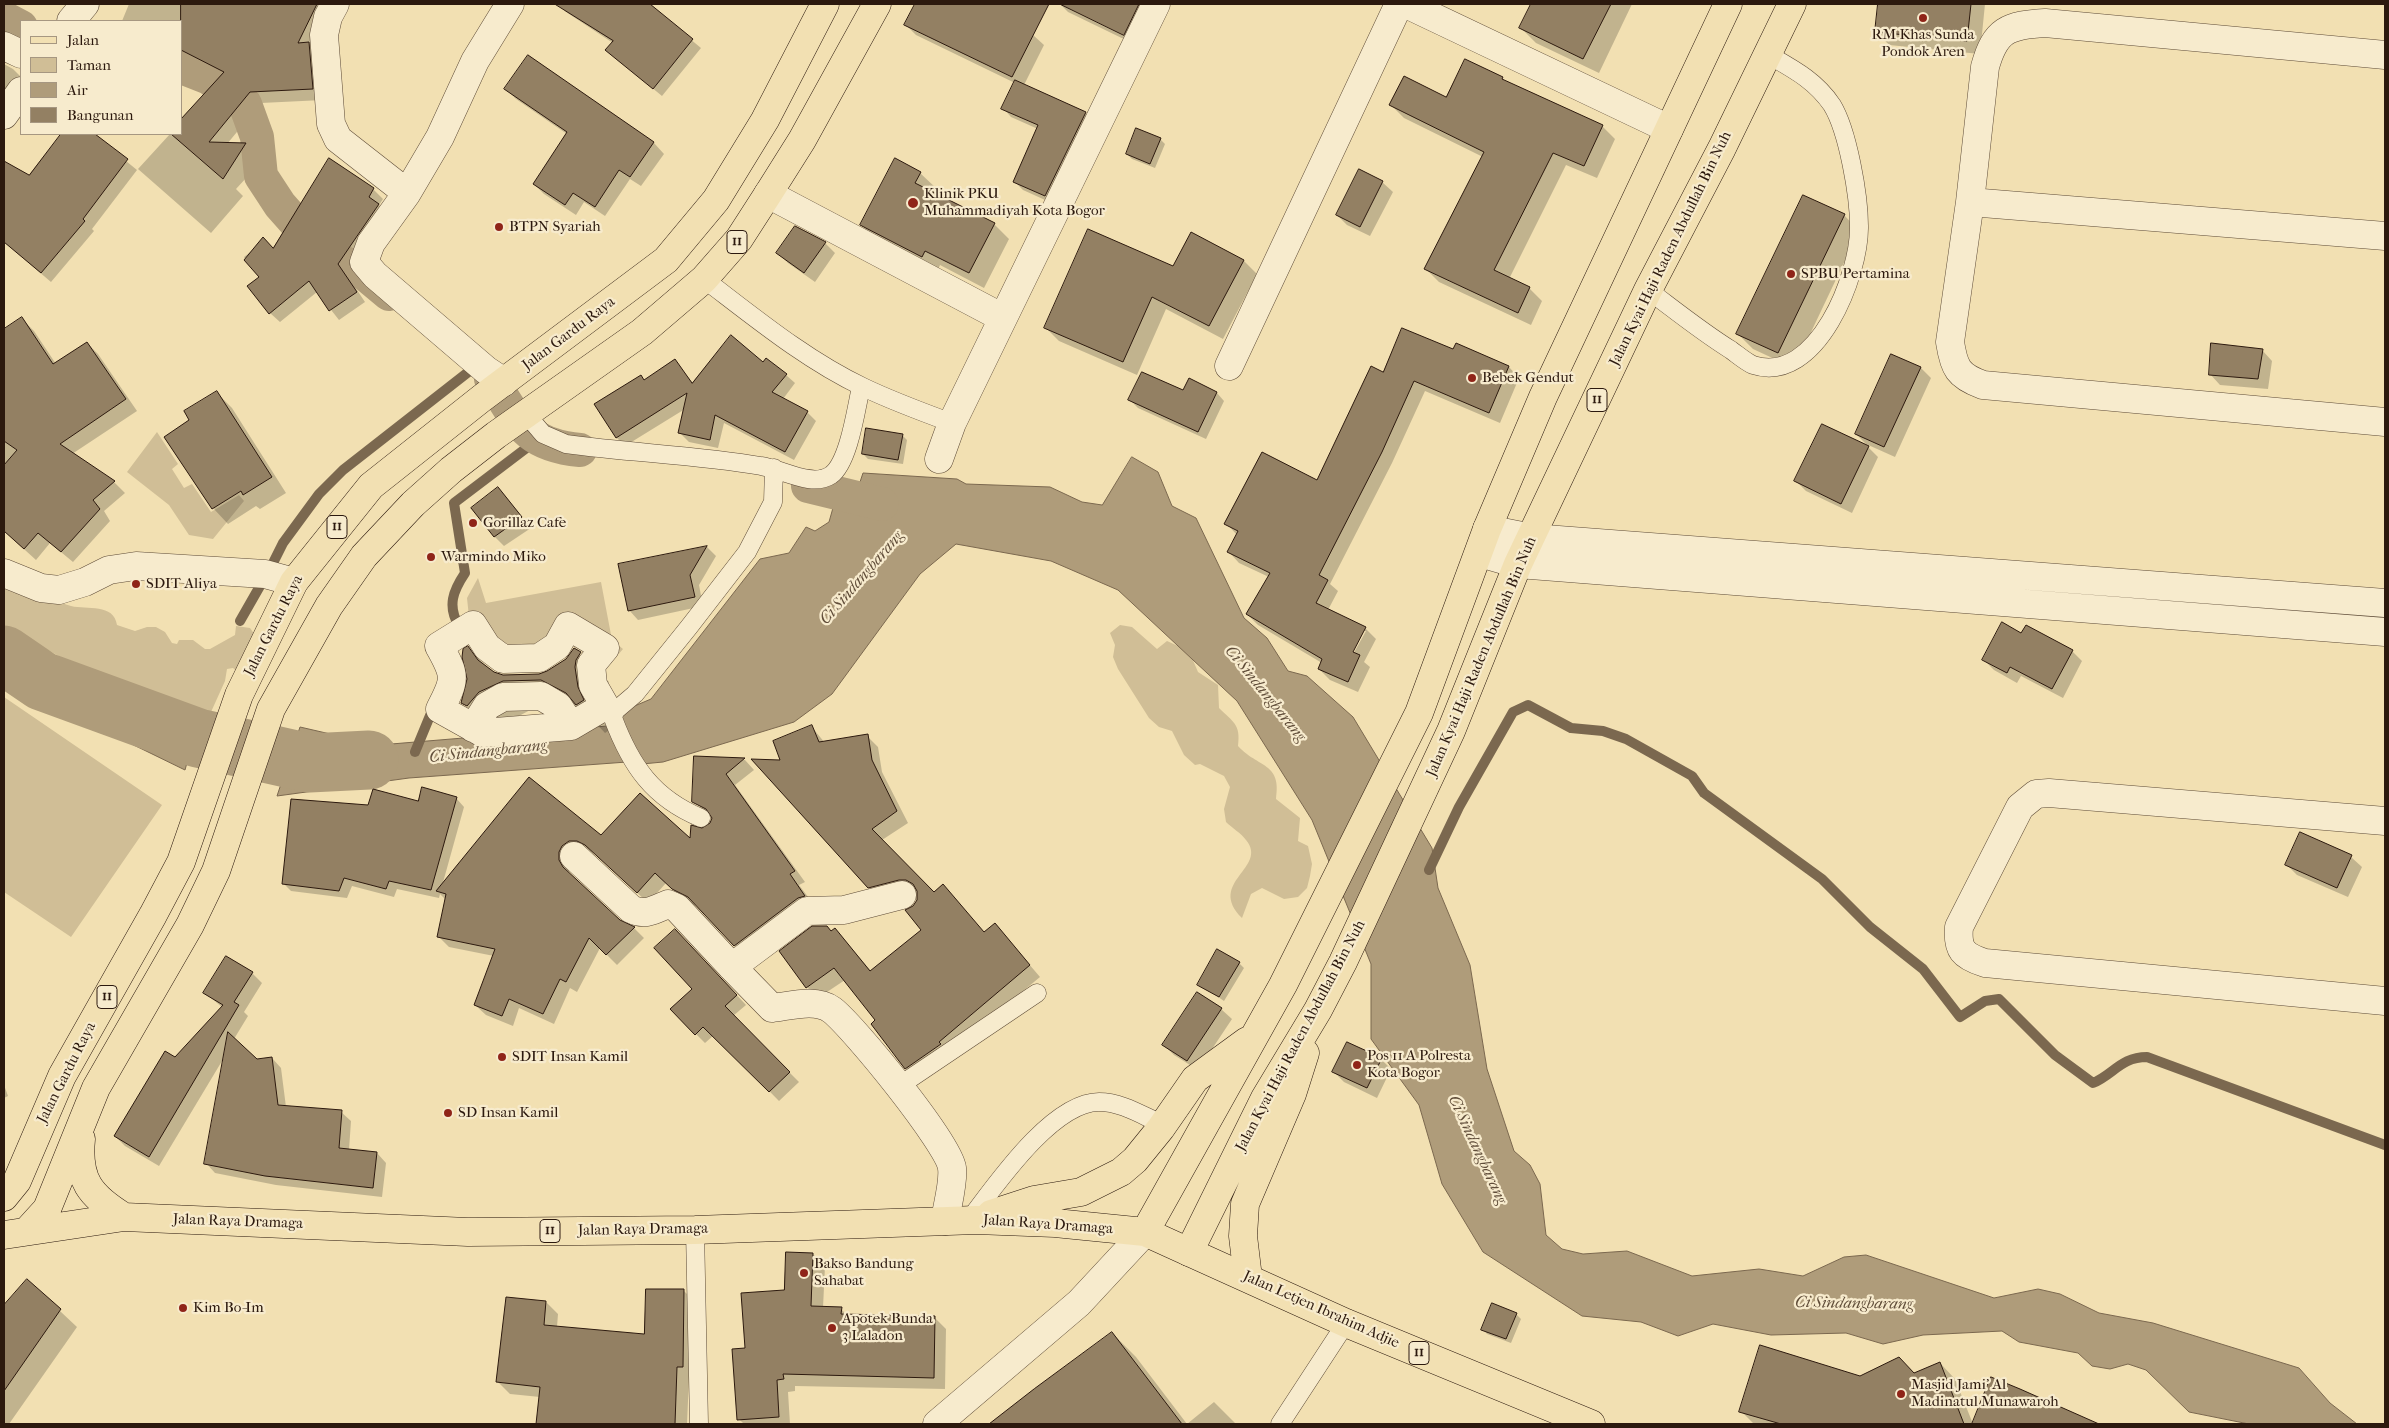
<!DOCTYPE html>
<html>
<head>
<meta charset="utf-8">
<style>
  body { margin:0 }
  #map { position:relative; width:2389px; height:1428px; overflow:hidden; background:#f2e0b2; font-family:"IM FELL French Canon",serif }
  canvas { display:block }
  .frame { position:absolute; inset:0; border:5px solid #2c190e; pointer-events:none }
  .legend { position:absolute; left:20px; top:20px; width:162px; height:115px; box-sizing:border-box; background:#f7ebcd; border:1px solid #a69781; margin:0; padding:6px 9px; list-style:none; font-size:15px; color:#2c190e }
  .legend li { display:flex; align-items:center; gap:10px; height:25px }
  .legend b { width:25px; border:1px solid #a69781 }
</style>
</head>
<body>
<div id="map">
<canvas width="2389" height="1428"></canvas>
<div class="frame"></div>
<ul class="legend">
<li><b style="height:6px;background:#f2e0b2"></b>Jalan</li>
<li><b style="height:14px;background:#d0be96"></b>Taman</li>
<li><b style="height:14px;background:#af9c7a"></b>Air</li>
<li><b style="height:14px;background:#938063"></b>Bangunan</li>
</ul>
</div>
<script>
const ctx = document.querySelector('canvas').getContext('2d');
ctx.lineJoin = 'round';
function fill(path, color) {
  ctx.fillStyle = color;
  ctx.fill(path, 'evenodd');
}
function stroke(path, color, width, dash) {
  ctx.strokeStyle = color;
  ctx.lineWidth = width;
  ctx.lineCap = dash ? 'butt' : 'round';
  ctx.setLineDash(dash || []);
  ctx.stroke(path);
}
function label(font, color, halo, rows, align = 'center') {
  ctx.font = font + ' "IM FELL French Canon",serif';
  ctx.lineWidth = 4.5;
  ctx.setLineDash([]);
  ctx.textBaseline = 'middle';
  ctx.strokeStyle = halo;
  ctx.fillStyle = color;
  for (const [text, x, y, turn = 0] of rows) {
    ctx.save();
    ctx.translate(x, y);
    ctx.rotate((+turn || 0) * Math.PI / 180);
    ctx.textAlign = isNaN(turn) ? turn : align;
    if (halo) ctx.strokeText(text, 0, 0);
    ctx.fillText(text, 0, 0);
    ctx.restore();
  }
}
fill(new Path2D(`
  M157,432L178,464L172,469L184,488L192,484L211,512L239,495L244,501L213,539L189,535L169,505L127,472Z
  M4,566C23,578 50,601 71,606C87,610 114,603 117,625L135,631L147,627H156L165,632L172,643L177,644L179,640H193L205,649H210L235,635L236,626L250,628L255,635L239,673L233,668L227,669L225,681L211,712L155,693L150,695L128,689L126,683L88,672L4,626Z
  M478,578L486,603L601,582L612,640L623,649L593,684L605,648L568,625L556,645L504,658L469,617L467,598Z
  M1120,625L1132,627L1157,649L1167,641L1189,651L1198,672L1218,685L1219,708C1233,722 1241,724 1238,746C1258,768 1282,762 1276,799L1300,818L1298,841L1308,846L1312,864L1310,876L1307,888L1298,897L1284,899L1262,888L1251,894L1242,918C1206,882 1269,868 1246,840C1241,833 1232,828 1226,822L1224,809L1230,787L1224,776L1200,764L1195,765L1184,755L1172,731L1159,727L1149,718L1118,669L1113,657L1115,645L1110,633Z
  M4,697L162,805L71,937L4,892Z`), '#d0be96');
const water = new Path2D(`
  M1132,457L1158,472L1172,506L1196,518L1244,618L1267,638L1288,671L1307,676L1353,717L1432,848L1438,888L1470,965L1487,1069L1514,1151L1530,1165L1540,1184L1546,1235L1562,1249L1583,1254L1627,1251L1692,1276L1759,1269L1803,1276L1844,1257L1866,1255L1994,1298L2038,1289L2060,1294L2099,1313L2153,1323L2299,1368L2330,1403L2357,1424H2249L2189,1412L2146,1370L2128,1364L2110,1369L2092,1366L2078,1353L2019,1342L2002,1331L1923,1335L1883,1344L1846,1333L1771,1335L1713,1324L1678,1336L1641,1322L1582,1316L1483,1252L1442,1184L1419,1105L1371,1039V964L1312,820L1237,701L1118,590L1051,561L956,544L920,574L832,694L794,722L663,762L642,764L618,713L651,699L760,559L789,553L806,527L815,531L829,522L838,490L860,482L863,473L957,479L966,484L1050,487L1082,502L1102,505Z
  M4,631L81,672L201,712L185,770L27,693L4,678Z
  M612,726L627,762L409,778L277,796L300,727L378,745Z`);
fill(water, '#af9c7a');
stroke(water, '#7b684f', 1);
fill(new Path2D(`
  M129,4H336L323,100L261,103L227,144H246L256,155L244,174L247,177L236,189L243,196L211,233L138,169L170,134H181L222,76L181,56V21H122Z
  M557,4H648L701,48L662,96L606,50L613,43L566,12Z
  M916,4H967L1033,35L1044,45L1024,85L1085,113L1094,122L1054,204L1023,190L1014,181L1038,129L1011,117L1003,108L1015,83L916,35L906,25Z
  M1060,4H1155L1134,44L1068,12Z
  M1532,4H1632L1599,73L1536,43L1521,28Z
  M1879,4H1985L1980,54L1889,45L1876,31Z
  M528,57L654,143L664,154L641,186L630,179L605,216L584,202L576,215L544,194L534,184L567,134L516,99L506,89Z
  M1466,60L1502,78L1507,83L1602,126L1615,139L1597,178L1566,165L1509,279L1529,288L1542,301L1531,325L1439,282L1426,269L1483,157L1404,118L1391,105L1446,98Z
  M4,64L13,69L21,77V80L4,100Z
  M62,134H93L137,170L92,229L94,231L51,282L4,242V162L29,177Z
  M1160,139L1165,144L1155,168L1132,159L1127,154Z
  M330,160L373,189L383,199L379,205L388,214L347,275L365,302L339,320L317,292L280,322L270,313L260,278L244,257L265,240L274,249Z
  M920,173L936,188L933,193L994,224L1009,239L984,288L940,265L937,272L877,240L861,225Z
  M1382,182L1393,192L1370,236L1347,225L1337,215Z
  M1844,215L1859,231L1794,368L1753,349L1738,334Z
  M1192,233L1244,261L1257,274L1223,339L1166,309L1137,375L1059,341L1046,328L1173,268Z
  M825,243L835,253L815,282L788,263L778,253Z
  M23,320L34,331L56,364L87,343L98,354L137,411L72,454L114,482L125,493L104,511L110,521L73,562L50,543L36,560L4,531V332Z
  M2262,350L2272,361L2268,389L2220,385L2210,374Z
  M1454,351L1509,367L1519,378L1500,423L1425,391L1392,463L1330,584L1338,591L1328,610L1365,628L1376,639L1364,662L1370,667L1358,692L1330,680L1319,669L1322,663L1258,625L1247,614L1269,577L1239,563L1229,552L1237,535L1226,523L1317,482L1384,374ZM1363,631H1366L1351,658L1349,657Z
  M1892,355L1921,368L1931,378L1895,457L1866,444L1856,434Z
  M674,360L693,383L763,363L786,375L795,383L783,399L807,412L816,421L794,460L724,423L718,448L689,442L680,433L685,409L625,446L616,437L641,377L645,381Z
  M1190,380L1217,393L1224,401L1206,439L1138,408L1130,400L1184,392Z
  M216,392L232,408L286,493L260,509L256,506L228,524L213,508L165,437L191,420Z
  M902,435L907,440L903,464L868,459L863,454Z
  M1868,447L1878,457L1852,513L1806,491L1796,481Z
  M498,489L531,528L504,546L494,536Z
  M707,547L716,556L699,585L703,606L638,620L629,610L619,565Z
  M2022,634L2072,651L2082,661L2063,698L2021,676L2017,683L1994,670L1984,660Z
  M468,648L491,671L503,676L540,675L548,672L567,660L574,649L609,682L604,689L611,729L605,733L591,718L571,708L532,709L491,731L462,702L469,679Z
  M811,726L825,743L867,736L878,747L882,772L908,823L882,840L934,894L985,933L1005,936L1040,977L917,1079L906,1068L877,1020L845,980L818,998L807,987L832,932L835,929L871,971L923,930L913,907L918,900V890L880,898L869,887L782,761Z
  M695,757L745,760L754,770L735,785L805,882L799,885L815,906L745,956L699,907L684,900L666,883L648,903L597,855L589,851H580L569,863V872L572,877L620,922L634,928L644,938L617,965L600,948L577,992L570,988L554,1024L519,1008L513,1026L486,1015L475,1005L494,956L449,947L439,937L446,900L440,894L439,898L397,889L394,897L352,886L347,898L291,891L283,883L369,806L456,798L464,807L442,886L530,779L601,837L691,840L711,824L713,817L693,801Z
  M2301,834L2351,857L2362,867L2348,897L2297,875L2287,865Z
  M685,940L746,1005L733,1016L799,1082L779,1101L714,1035L705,1043L696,1034L694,989Z
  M1239,963L1244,968L1224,1001L1199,984Z
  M252,973L262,983L244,1012L248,1016L234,1039L257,1060L272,1058L281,1068L286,1107L341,1112L351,1121L349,1150L377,1153L386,1163L382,1197L276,1185L215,1173L206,1163L225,1056L159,1166L125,1146L115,1136L175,1058L223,1008L204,992Z
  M1221,1009L1232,1019L1198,1070L1174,1055L1164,1045Z
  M1381,1059L1391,1069L1377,1098L1344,1082L1334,1072Z
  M4,1085L8,1096L4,1098Z
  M813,1254L825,1266L823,1308L841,1309L848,1316L934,1317L946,1329L945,1389L795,1386V1391L788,1392L790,1424H744L739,1419L746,1349Z
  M28,1281L77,1327L9,1424H4V1307Z
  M683,1290L696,1303L695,1378H689L687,1424H537L540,1397L510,1394L498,1382L546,1302L558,1314L557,1327L645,1335Z
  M1516,1314L1521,1319L1511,1343L1487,1334L1483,1329Z
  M1112,1333L1136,1357L1187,1424H991Z
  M1940,1363L1955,1379L1973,1424H1754L1741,1411L1860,1377L1915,1374Z
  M1992,1379L2097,1424H1973Z
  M1214,1402L1236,1424H1187Z`), '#0003');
stroke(new Path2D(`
  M270,569L283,543L319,494L343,470L476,366
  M240,621L264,579
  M454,629L459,626C447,606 453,591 465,573L454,503L537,440
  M415,752L434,706
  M1429,870L1459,807L1513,712L1528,705L1571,728L1603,731L1626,739L1692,776L1704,793L1822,879L1870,927L1923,969L1960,1017L1985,1001L1999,999L2055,1055L2093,1083C2114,1074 2121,1057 2147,1057L2385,1145`), '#7b684f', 10);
stroke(new Path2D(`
  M4,18L21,27
  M181,67L209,78L245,104L257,137L261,176L280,205L319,249L365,274L389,294
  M491,379C518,421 525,445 580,450
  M808,486L882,504`), '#af9c7a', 34);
stroke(new Path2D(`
  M4,655L42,681L198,738L309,763L369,760`), '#af9c7a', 59);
const building = new Path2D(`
  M181,4H317L298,43L309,42L313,89L250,92L209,142L246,143L223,179L171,134H181V119L224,72L181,50Z
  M555,4H650L693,39L653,89L605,50L613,41Z
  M915,4H1049L1012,77L904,25Z
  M1060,4H1139L1124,35Z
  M1531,4H1611L1583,59L1519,28Z
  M1878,4H1971L1967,41L1875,32Z
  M528,55L654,142L630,177L619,170L595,207L573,193L565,205L533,184L567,132L504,89Z
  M1465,59L1503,77L1502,79L1603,125L1584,166L1553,153L1494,270L1530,287L1518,313L1424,269L1484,152L1389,105L1404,76L1446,97Z
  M1015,80L1086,112L1045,196L1013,182L1038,125L1001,109Z
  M1136,128L1161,138L1150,164L1126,154Z
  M61,134H95L128,159L83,219L85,221L41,273L4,242V161L29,175Z
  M329,158L374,188L369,197L379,204L338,264L357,292L329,311L309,281L269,314L247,286L259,277L244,260L263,237L273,248Z
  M895,158L921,172L915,183L995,223L969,273L925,251L922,257L860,225Z
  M1359,169L1383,181L1360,227L1336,215Z
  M1803,195L1845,214L1778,353L1736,334Z
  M795,226L826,242L804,273L776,253Z
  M1088,229L1173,266L1191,232L1244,260L1209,326L1152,297L1123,362L1044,328Z
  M22,317L53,364L87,342L126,399L60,444L115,481L93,500L100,509L61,552L38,533L24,549L4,531V465L17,450L4,441V329Z
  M1402,328L1453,349L1456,343L1509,366L1489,413L1414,381L1382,452L1319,575L1328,580L1316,603L1366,627L1353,652L1360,655L1348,682L1318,669L1322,659L1246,614L1270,573L1227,552L1238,531L1224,524L1262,452L1317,480L1371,366L1383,372Z
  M731,335L763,362L766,358L787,374L772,392L808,411L785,452L715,415L710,440L678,433L687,393L616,438L594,404L641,375L644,380L675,359L692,383Z
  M2211,343L2263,349L2258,379L2209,375Z
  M1891,354L1921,367L1884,447L1855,434Z
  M1142,372L1183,390L1189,378L1217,392L1198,432L1128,400Z
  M217,391L272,477L243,495L241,491L212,509L164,437L189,420L184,411Z
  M1822,424L1869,446L1841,504L1794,481Z
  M866,428L903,434L898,460L862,454Z
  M498,487L522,517L494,537L471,508Z
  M707,546L690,575L695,597L628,611L618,564Z
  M2002,622L2021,633L2026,625L2073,650L2052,689L2010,667L2007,673L1982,660Z
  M468,646L478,660L494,672L503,675L539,674L547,671L566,659L574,648L581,652L576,660L575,667L578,687L584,700L576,705L566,693L541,680L503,681L479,692L467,706L461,703L467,679L462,657L463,649Z
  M812,725L819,742L868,734L872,760L897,811L872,829L934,892L943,884L984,932L995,923L1030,965L939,1042L941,1044L905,1069L871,1024L875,1020L834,968L806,988L779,951L812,926H827L831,931L835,928L870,971L921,930L905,910L913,906L917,900V891L913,884L906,880H899L868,888L751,759L780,760L773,741Z
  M694,756L745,758L726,774L795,871L790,874L805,896L798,898L734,946L688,897L672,889L655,873L637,893L585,845L577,841H569L562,846L559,852V860L563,867L620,920L635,927L606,955L589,938L566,982L560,979L543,1014L509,999L502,1016L474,1005L495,949L437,937L446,894L436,891L529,777L601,835L640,793L690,838L691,825L702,828L710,823L712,818L706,809L692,802Z
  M422,787L457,797L431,890L389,881L386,889L344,878L339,891L282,884L291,799L368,805L373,789L418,801Z
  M2300,832L2352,855L2337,888L2285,865Z
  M675,929L737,995L725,1006L790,1072L769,1092L703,1027L695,1035L670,1009L692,989L654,948Z
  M1217,949L1240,962L1219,997L1197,985Z
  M226,956L253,972L234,1002L239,1005L149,1157L114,1136L165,1051L175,1057L223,1005L203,993Z
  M1197,992L1222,1008L1187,1061L1162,1045Z
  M228,1032L257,1059L272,1057L278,1105L342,1110L339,1148L377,1152L373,1188L265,1176L204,1164Z
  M1347,1042L1382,1058L1367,1088L1332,1072Z
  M786,1252L813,1253L811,1306L842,1307L841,1314L935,1316L934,1378L783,1374L784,1379L777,1380L779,1417L737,1420L732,1349L745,1348L741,1293L784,1290Z
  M27,1279L61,1309L4,1391V1305Z
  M646,1289H684L683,1367H677L675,1424H536L540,1387L496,1382L506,1297L546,1301L544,1325L644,1334Z
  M1492,1303L1517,1313L1506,1339L1481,1330Z
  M1112,1332L1182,1424H989L1034,1389Z
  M1760,1345L1860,1376L1899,1357L1914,1373L1940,1362L1964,1424H1781L1739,1412Z
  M1991,1377L2020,1389L2099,1424H1972Z`);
fill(building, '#938063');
stroke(building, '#2c190e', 1);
const lane = new Path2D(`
  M704,279C754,317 806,360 863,387C892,401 922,412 952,423
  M1648,290C1676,311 1702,332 1731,350C1738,355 1746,362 1753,365C1817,386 1860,274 1859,226C1859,196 1848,131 1832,105C1815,80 1793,69 1767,54
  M526,414L543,434L566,444C631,453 697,455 761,466C782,469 812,488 831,475C849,462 856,409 861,387
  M701,818C653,798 631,766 613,718L615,711L635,694L689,627L747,552L773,502L774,468
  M899,1086L1037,993
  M969,1220C995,1186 1052,1102 1099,1102C1122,1102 1143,1116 1164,1125
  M695,1230L699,1424
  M1280,1424L1346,1323`);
const street = new Path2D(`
  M335,4L328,17L324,35L331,124L338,139L407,193
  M1406,4L1669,129
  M71,21L85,4
  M4,46L21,54
  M4,115L21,91
  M768,194L1003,318
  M1970,202L1985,67C1995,30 2008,25 2045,23L2385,55
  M2385,236L1970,202L1950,342C1954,368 1958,376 1983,385L2385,422
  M1229,366L1399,4
  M504,382L486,370L375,275L364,262L371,243L407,193L440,137L475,61L510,4
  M939,459L952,423L1156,4
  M1487,529L1532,538L2385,603
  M1480,553L1518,564L2385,632
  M4,573L41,588L59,590L85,582L109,570L136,566L265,574L294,582
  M473,625L487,647L503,659L539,658L557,646L568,626L605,648L591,665L593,685L605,706L571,726L483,733L440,709C456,679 456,676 439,646Z
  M473,728L487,706L503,697L541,696L558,706L571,726
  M2385,821L2049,793L2036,794L2020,807L1959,927C1957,950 1963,956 1985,963L2385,1001
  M574,856L631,909C645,916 654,910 668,904L677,908L732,967
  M902,895L844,910L807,911L732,967L772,1008C790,1006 816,998 832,1010C854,1027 949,1144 952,1168C954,1182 947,1206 945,1221
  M937,1424L1079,1303L1145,1232`);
const primary = new Path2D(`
  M1189,1252L1346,1323L1591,1424`);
const highway = new Path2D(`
  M81,1139C77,1180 90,1196 124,1217
  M4,1197L17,1181L62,1076L153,915L181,862L239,695L294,582L371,486L482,398L666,260L716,200L765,120L825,4
  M991,1214L1034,1200L1081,1192L1121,1172L1135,1160L1161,1128L1195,1079L1247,1041
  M27,1231L47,1209L96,1088L190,925L216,871L271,709L329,606L364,556L413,504L451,470L496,435L642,332L704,279L739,239L768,194L802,140L877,4
  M1145,1232L1283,985L1419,713L1487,529L1543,397L1728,4
  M4,1235L124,1217L468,1232L695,1230L976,1220L1055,1223L1145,1232L1189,1252L1265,1098L1318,1010L1343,962L1451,731L1518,564L1648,290L1722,148L1792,4
  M1248,1278L1243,1236L1245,1204L1292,1094L1305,1053`);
stroke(lane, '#5e4b37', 19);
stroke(street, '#5e4b37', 29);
stroke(primary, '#2c190e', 29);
stroke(highway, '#2c190e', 29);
stroke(lane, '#f7ebcd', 18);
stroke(street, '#f7ebcd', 28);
stroke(primary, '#f2e0b2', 28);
stroke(highway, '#f2e0b2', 28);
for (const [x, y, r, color] of [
  [1923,18,5,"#8f2418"],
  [913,203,6,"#8f2418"],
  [499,227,5,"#8f2418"],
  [1791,274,5,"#8f2418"],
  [1472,378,5,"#8f2418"],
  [473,523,5,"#8f2418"],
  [431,557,5,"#8f2418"],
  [136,584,5,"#8f2418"],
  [502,1057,5,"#8f2418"],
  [1357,1065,5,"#8f2418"],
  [448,1113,5,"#8f2418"],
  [804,1273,5,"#8f2418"],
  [183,1308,5,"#8f2418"],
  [832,1328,5,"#8f2418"],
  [1901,1394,5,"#8f2418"]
]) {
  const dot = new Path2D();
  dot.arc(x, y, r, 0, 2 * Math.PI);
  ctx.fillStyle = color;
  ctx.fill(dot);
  stroke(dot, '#f7ebcd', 2);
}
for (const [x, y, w] of [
  [737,242,20],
  [1597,400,20],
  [337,527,20],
  [107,997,20],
  [550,1231,20],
  [1419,1353,20]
]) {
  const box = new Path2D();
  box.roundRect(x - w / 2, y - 11.5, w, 23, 4);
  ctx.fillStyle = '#f7ebcd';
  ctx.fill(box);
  stroke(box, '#2c190e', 1);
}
label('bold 14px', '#2c190e', null, [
  ["11",737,242],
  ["11",1597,400],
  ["11",337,527],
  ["11",107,997],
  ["11",550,1231],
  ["11",1419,1353]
]);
label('15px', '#2c190e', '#f7ebcd', [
  ["RM Khas Sunda",1923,35,"center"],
  ["Pondok Aren",1923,52,"center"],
  ["Klinik PKU",924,194],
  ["Muhammadiyah Kota Bogor",924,211],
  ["BTPN Syariah",509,227],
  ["SPBU Pertamina",1801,274],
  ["Bebek Gendut",1482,378],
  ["Gorillaz Cafe",483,523],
  ["Warmindo Miko",441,557],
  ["SDIT Aliya",146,584],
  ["Pos 11 A Polresta",1367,1056],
  ["Kota Bogor",1367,1073],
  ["SDIT Insan Kamil",512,1057],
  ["SD Insan Kamil",458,1113],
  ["Bakso Bandung",814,1264],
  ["Sahabat",814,1281],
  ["Kim Bo-Im",193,1308],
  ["Apotek Bunda",842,1319],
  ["3 Laladon",842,1336],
  ["Masjid Jami' Al",1911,1385],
  ["Madinatul Munawaroh",1911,1402]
], 'left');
label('15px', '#2c190e', '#f7ebcd', [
  ["Jalan Kyai Haji Raden Abdullah Bin Nuh",1671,249,-64],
  ["Jalan Gardu Raya",569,334,-37],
  ["Jalan Gardu Raya",274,626,-63],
  ["Jalan Kyai Haji Raden Abdullah Bin Nuh",1482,657,-67],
  ["Jalan Kyai Haji Raden Abdullah Bin Nuh",1301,1036,-62],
  ["Jalan Gardu Raya",67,1073,-63],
  ["Jalan Raya Dramaga",238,1222,2],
  ["Jalan Raya Dramaga",1048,1225,4],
  ["Jalan Raya Dramaga",643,1230,-1],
  ["Jalan Letjen Ibrahim Adjie",1321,1310,24]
]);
label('italic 16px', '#604d39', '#f7ebcd', [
  ["Ci Sindangbarang",862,578,-49],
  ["Ci Sindangbarang",1265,694,51],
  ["Ci Sindangbarang",488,752,-6],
  ["Ci Sindangbarang",1477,1150,65],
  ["Ci Sindangbarang",1854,1304,1]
]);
</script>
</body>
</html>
